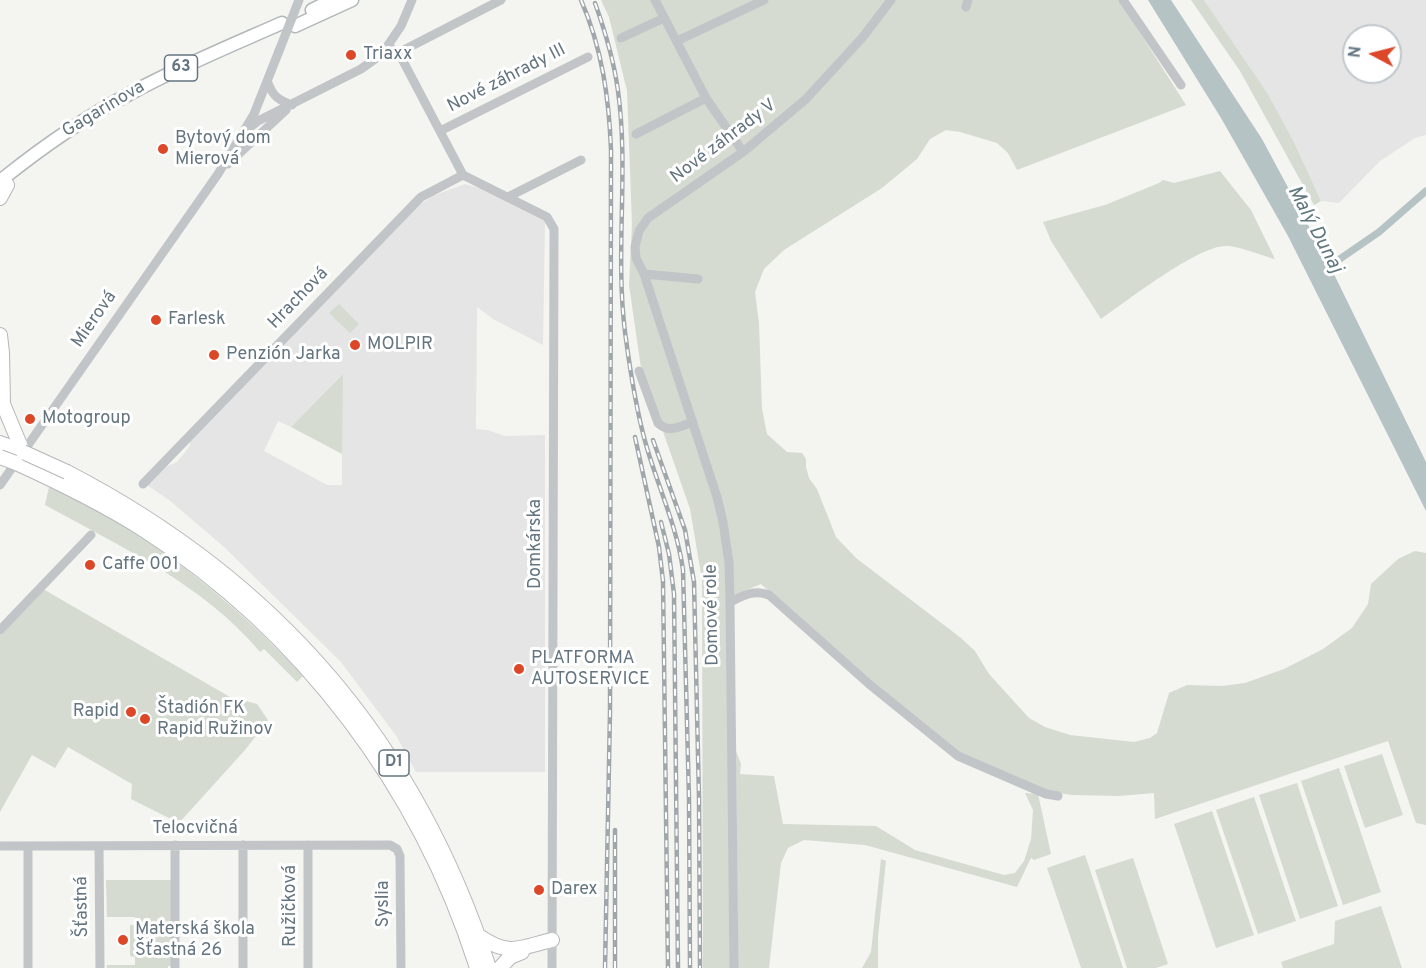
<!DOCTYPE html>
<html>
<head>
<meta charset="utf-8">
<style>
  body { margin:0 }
  #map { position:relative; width:1426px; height:968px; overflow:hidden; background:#f4f4f0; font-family:Overpass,sans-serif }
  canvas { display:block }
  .north { position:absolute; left:1342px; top:24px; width:60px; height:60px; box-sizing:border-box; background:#fff; border:2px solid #c1c8cc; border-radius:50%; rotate:277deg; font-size:16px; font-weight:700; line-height:24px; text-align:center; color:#647580 }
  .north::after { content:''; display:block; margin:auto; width:21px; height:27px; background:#dc4728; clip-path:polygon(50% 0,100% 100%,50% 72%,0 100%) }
</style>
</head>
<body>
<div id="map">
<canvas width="1426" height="968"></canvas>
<div class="north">N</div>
</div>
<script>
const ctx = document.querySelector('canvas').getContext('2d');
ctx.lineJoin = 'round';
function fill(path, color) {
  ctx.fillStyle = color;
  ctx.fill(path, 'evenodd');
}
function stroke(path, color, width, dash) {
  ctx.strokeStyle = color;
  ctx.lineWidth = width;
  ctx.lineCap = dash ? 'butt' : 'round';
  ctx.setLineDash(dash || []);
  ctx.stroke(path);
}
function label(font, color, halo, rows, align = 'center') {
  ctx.font = font + ' Overpass,sans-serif';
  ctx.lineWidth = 6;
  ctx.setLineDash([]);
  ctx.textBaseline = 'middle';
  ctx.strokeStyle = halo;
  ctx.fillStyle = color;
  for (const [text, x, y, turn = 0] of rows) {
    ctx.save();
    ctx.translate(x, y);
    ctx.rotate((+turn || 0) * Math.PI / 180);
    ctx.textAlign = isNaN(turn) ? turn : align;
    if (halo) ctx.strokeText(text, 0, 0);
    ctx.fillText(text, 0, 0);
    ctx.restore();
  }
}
fill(new Path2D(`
  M1204,0H1426V135L1415,138L1380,161L1339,203L1321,201L1294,142L1268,94ZM1354,36H1390V72H1354Z
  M465,184L482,189L545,221L543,345L493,319L477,307L476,429L487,430L505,436L545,435V772H416L397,737L341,662L223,546L169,500L147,485L163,468L177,462L189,447L191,439L418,206L432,196ZM342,375V485H327L264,451L278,421L291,427Z`), '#e4e5e4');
fill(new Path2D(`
  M601,0H1119L1186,105L1017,170L1008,153L997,143L960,132L946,130L930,139L917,159L882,188L784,250L764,269L755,292L759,323L762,409L767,434L787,452L802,453L806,459V467L809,478L817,489L836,537L856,558L961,638L975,651L989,674L1029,718L1045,727L1070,735L1134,742L1150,738L1157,733L1169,693L1187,685L1222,686L1245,683L1284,669L1323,649L1352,628L1368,604L1371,584L1398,559L1415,551L1426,553V825L1416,823L1388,741L1155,819L1154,793L1119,796L1072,795L1044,791L960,754L825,643L761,584L727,598L732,968H703L702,580L690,509L641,368L629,285L632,224L627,91L609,17Z
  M1191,0H1204L1268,94L1294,142L1321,201L1314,205L1240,71Z
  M1220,171L1251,210L1275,259C1262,256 1238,245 1225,246C1196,247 1127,301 1101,319L1051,241L1043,222L1105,205L1159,183L1163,180L1174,183Z
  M339,304L359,324L350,333L329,313Z
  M343,374L342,454L291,427Z
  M49,487C147,531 230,598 303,676L297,682L264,649L260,652C203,584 121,547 45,505Z
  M43,589L230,697L257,704L268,720L245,750L179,823L131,799L132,784L68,747L55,768L32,755L0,812V634Z
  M736,751L741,764L740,774L774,776L783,824L876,826L915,850L1004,875L1015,873L1024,861L1031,839L1033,810L1025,793L1038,794L1051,854L1034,860L1031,858L1017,887L865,845L804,840L788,848L781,863L769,968H738Z
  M1382,754L1403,815L1365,828L1344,766Z
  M1339,768L1381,892L1343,905L1301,781Z
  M1297,783L1338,906L1300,919L1259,795Z
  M1254,797L1296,921L1258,934L1216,810Z
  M1212,811L1254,935L1216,948L1174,824Z
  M1085,855L1123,968H1081L1047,868Z
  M1133,858L1168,964L1156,968H1127L1095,870Z
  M881,859L886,861L878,937V968H862L871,952Z
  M106,880H172V966H168V968H107V965H135V957L130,956V925H135V917H107Z
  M1381,906L1402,968H1283L1281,962L1334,944L1335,921Z`), '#d5dbd1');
fill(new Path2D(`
  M1148,0H1171L1262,139L1328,262L1426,462V511L1288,236L1221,118Z`), '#b5c3c5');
stroke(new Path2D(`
  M1334,263L1379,232L1426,191`), '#b5c3c5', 7);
const major = new Path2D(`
  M312,10L332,0
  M295,26L352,0
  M0,181C41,148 85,117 133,92C181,66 232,45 282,23`);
const highway = new Path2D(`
  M0,198L7,185
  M0,335L2,353L3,404L23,452
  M0,443L23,452
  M16,463C60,483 103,504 144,530C303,632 420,788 477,968
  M67,472C277,581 416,742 489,968
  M479,936C510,957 518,948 552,940
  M500,968L510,957L522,952`);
stroke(major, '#b2b7ba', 15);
stroke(highway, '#b4b7ba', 16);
stroke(new Path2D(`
  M655,0L706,98L743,152
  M1123,0L1181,85
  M966,7L968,0
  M621,38L664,18
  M677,41L764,0
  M388,46L398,53L402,59L463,175
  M398,53L501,0
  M268,83C273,96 278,100 292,105
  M248,129L258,121L361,69L382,54L401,26L412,0
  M440,131L588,57
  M636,134L706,98
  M228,164L286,110
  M463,175L547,217L554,229L552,968
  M508,197L581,160
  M644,274L698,279
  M639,371L658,423C669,434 680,426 693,422
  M143,484L421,197L463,175
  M0,485L218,174L254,114L279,51
  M730,602C743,596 754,589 769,595L869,684L958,756L1046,794L1058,796
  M0,630L91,535
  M175,845V968
  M308,845V968
  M0,846L390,845L397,849L400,856L401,968
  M99,846L100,968
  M28,968V846
  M243,968V845
  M734,968L730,602L729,563L723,522L717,497L644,274L636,258L635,247L639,231L648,218L743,152L806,99L862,38L891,0`), '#c2c5c8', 9);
stroke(major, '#fff', 12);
stroke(highway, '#fff', 14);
const rail = new Path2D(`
  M581,0C602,48 609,98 611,150L610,712L605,968
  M595,3C605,31 614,61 618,91C629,170 615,252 625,332C630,370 636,411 647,448C659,489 677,527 683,570L689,799L690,968
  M635,437L659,547L663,581L668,968
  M653,440L685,530L694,582L699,798L700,968
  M661,522L669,554L674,594L678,968
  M615,968V830`);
stroke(rail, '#a0a7ab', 4.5);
stroke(rail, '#fff', 2, [7]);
const highwayBridge = new Path2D(`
  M23,452L67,472
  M0,457L16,463`);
stroke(highwayBridge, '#b4b7ba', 16, []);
stroke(new Path2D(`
  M279,51L299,0`), '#c2c5c8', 9);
stroke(highwayBridge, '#fff', 14);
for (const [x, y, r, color] of [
  [351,55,6,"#dc4728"],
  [163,149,6,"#dc4728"],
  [156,320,6,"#dc4728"],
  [355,345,6,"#dc4728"],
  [214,355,6,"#dc4728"],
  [30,419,6,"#dc4728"],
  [90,565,6,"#dc4728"],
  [519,669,6,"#dc4728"],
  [131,712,6,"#dc4728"],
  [145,719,6,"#dc4728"],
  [539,890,6,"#dc4728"],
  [123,940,6,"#dc4728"]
]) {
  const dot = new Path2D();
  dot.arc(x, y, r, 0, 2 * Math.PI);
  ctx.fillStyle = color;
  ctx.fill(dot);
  stroke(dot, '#fff', 2);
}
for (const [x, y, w] of [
  [181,68,33],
  [394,763,30]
]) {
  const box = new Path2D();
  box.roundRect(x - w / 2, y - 13, w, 26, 4.5);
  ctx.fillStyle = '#fff';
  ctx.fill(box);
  stroke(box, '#647580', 1.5);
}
label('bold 16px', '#647580', null, [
  ["63",181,68],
  ["D1",394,763]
]);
label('18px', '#647580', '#fff', [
  ["Triaxx",363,55],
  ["Bytový dom",175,139],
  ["Mierová",175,160],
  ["Farlesk",168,320],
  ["MOLPIR",367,345],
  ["Penzión Jarka",226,355],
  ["Motogroup",42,419],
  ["Caffe 001",102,565],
  ["PLATFORMA",531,659],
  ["AUTOSERVICE",531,680],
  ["Štadión FK",157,709],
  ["Rapid Ružinov",157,730],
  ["Rapid",119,712,"right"],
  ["Darex",551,890],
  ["Materská škola",135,930],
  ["Šťastná 26",135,951]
], 'left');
label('18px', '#647580', '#fff', [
  ["Nové záhrady III",507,79,-27],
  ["Gagarinova",104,110,-31],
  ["Nové záhrady V",724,142,-37],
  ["Hrachová",299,299,-46],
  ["Mierová",95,320,-55],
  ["Domkárska",536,544,-90],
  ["Domové role",713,615,-91],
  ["Telocvičná",195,829],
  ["Syslia",384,904,-90],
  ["Ružičková",291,906,-90],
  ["Šťastná",83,907,-91]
]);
label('italic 20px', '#5f777e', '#fff', [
  ["Malý Dunaj",1314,230,62]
]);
</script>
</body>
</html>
